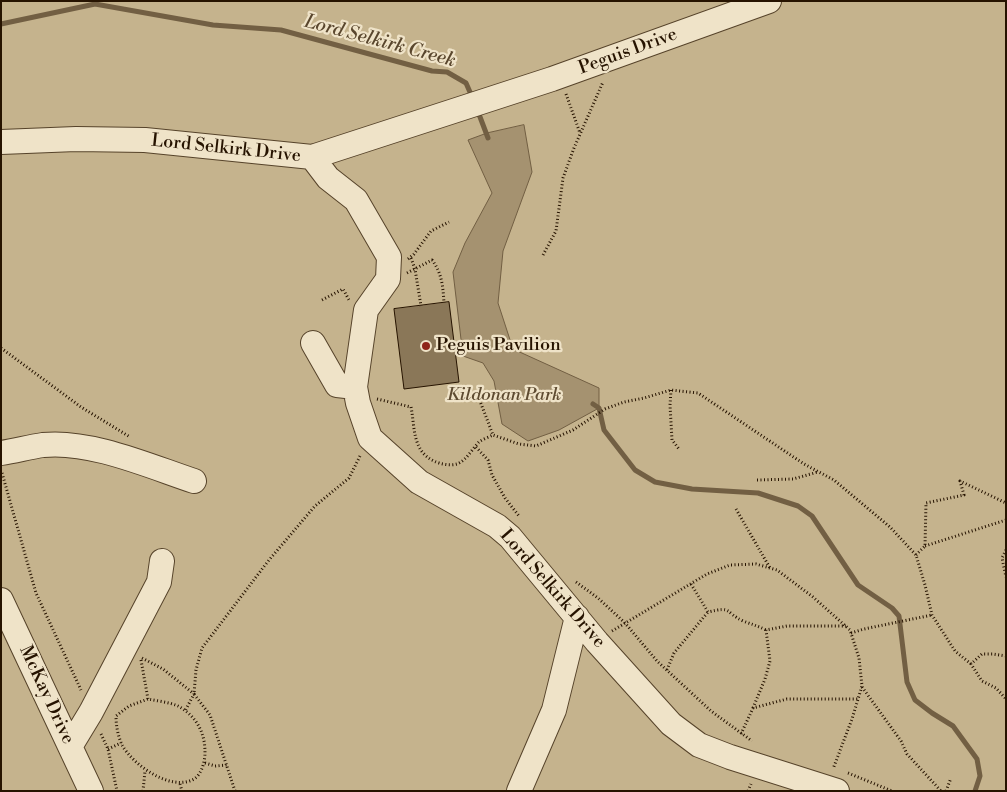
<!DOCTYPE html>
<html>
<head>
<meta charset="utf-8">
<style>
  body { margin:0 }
  #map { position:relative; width:1007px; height:792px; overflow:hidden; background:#e6d4aa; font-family:"Libre Bodoni",serif }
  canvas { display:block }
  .frame { position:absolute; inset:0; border:2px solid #261300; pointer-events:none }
</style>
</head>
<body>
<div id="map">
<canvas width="1007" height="792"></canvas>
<div class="frame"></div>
</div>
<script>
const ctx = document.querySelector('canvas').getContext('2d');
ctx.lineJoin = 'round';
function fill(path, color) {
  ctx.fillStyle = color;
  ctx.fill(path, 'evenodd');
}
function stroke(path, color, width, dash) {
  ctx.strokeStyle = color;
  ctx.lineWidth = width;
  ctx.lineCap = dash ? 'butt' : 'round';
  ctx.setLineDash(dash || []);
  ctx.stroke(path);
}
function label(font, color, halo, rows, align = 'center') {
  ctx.font = font + ' "Libre Bodoni",serif';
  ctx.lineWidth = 4.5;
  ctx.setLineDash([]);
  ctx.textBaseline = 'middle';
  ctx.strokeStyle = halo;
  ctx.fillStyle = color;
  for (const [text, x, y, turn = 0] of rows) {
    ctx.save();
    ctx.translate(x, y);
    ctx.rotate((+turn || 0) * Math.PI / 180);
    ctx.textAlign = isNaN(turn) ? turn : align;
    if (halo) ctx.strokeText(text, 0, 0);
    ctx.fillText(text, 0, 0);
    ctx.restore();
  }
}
fill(new Path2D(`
  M1,1H1006V791H1Z`), '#c5b38d');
const water = new Path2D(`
  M524,125L532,172L503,251L498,303L513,349L599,388V408L559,430L528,441L502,424L494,381L483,363L463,356L453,272L465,243L492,193L468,140L487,133Z`);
fill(water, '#a59270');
stroke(water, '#725f43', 1);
stroke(new Path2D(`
  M1,24L95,4L213,25L281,30L432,71L447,72L466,83L473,99
  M477,109L488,138
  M593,404L599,408L604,430L635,470L655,482L692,489L758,493L798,506L812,516L858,585L892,608L899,616L907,682L915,700L932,713L953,726L977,759L980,776L975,791`), '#725f43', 5);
const building = new Path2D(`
  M449,302L459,382L404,389L394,309Z`);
fill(building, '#8a7758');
stroke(building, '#261300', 1);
const minor = new Path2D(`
  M1,142L76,139L145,140L312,157L552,79L769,1
  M312,157L328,178L356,200L389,257L388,279L366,310L355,387L358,403L370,438L419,482L497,526L510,537L597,642L671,724L699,745L730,757L837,791
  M313,343L337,385L355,387
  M1,453C15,451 29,447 43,445C90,440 149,466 194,481
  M1,600L91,791
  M71,745L91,712L159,582L162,561
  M519,791L554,710L577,617`);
stroke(minor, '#56432a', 26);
stroke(new Path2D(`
  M566,94L580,133
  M543,255L556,231L563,178L574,148L603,82
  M411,258L415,269L421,306
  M408,259L414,254L431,231L449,222
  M407,273L432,260C442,273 443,287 444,303
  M322,300L343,289L349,300
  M1,348L81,407L130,437
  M468,387L478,396L493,435
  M671,390L670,405L672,440L679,449
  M377,399L411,407C415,427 412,451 434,461C440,464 450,466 457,464C467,460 472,449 479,442C483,439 489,437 493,435L519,444L536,446L573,430L605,409L624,402L644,398L671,390L698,393L804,464L834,480L890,527L916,555L925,585L932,615L955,651L971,664
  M476,447L488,460L492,475L505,498L519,516
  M2,473L36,593L81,690
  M757,480L793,479L818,472
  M736,509L770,568
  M925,546L1006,520
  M1006,550L1002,558L1006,577
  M916,555L925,546L926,503L964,495L960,481L1006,503
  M576,582L598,598L625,623L657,661L711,711L752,741
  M691,584L708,612C733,606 724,612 743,621C751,624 758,626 766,630
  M612,631L707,574L730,565L756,564L777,570L813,597L850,630L859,658L862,686L852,719L833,769
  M851,633L864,629L932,615
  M1006,656L993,654H982L971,664L982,681L996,688L1006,699
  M142,658L163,669L194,694L185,711
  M141,660L148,699C157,701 169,702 178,706C196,716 205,732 205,752C205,761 202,774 194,779C171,792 133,765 122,745C118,736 116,726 116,716L129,706L148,699
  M667,670L674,653L708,612
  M862,687L901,741L907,754L941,791
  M753,708L765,679L770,661L766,630L787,626H846
  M101,734L108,749L117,791
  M741,734L753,708L787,699H858
  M108,749L121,743
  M205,763L215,766L227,765
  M848,773L892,791
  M180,784L182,791
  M143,791L145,771
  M235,791L210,715L194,694L196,670L202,648L269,560L315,506L349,478L360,456
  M748,791L751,784
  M946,791L951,778`), '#261300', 3, [1, 2.5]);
stroke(minor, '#efe3c8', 24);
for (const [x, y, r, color] of [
  [426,346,5,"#8f2418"]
]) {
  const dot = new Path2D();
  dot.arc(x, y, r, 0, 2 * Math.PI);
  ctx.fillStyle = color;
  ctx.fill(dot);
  stroke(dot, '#efe3c8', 2);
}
label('18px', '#261300', '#efe3c8', [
  ["Peguis Drive",628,52,-20],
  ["Lord Selkirk Drive",226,149,6],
  ["Lord Selkirk Drive",552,589,49],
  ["McKay Drive",46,695,65]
]);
label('18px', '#261300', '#efe3c8', [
  ["Peguis Pavilion",436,346]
], 'left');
label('italic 18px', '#5e4b31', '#efe3c8', [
  ["Kildonan Park",504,396]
]);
label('italic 19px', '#59462d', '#efe3c8', [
  ["Lord Selkirk Creek",380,42,15]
]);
</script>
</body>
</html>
